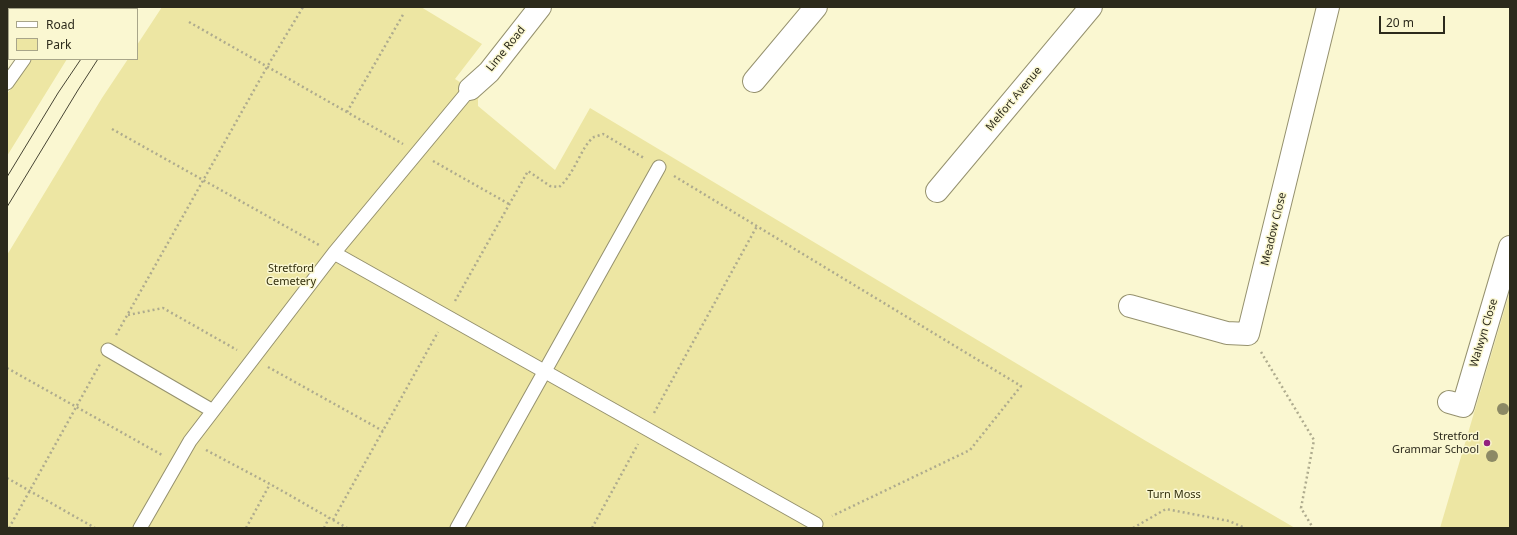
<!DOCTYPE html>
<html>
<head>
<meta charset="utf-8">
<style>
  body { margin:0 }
  #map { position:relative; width:1517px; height:535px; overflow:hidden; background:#faf7d1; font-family:"Noto Sans",sans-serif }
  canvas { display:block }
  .frame { position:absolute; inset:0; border:8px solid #2c2a1c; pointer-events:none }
  .legend { position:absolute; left:8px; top:8px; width:130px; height:52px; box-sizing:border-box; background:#faf7d1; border:1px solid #a8a589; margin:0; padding:5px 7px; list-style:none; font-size:12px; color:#2c2a1c }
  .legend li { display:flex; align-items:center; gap:8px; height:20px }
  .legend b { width:20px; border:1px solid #a8a589 }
  .scale { position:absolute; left:1379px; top:16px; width:66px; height:18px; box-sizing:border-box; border:2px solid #2c2a1c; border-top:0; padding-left:5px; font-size:12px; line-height:14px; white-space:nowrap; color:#2c2a1c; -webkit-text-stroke:3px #faf7d1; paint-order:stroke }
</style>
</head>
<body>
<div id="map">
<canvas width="1517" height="535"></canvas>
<div class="frame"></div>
<ul class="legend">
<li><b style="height:5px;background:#fff"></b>Road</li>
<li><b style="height:11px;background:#ede6a3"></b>Park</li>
</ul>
<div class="scale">20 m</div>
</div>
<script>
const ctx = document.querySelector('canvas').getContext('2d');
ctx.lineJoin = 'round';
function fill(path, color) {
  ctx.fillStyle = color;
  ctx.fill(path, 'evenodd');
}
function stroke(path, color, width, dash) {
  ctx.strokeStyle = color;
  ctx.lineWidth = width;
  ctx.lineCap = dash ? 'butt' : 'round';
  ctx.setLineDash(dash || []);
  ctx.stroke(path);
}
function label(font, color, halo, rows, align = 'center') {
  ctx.font = font + ' "Noto Sans",sans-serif';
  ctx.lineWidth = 3;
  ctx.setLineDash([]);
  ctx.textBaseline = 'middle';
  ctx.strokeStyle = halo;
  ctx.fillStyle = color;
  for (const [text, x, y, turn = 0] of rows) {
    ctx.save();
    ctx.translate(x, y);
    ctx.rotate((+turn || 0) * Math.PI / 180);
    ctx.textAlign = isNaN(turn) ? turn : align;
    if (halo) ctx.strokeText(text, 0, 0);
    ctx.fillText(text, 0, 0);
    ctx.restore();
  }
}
fill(new Path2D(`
  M69,7H103L102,9H67Z
  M162,7H421L482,44L455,79L480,95L478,99V106L555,170L590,108L1146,441L1295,528H7V255L102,98L128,59H137V45Z
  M32,59H67L7,156V94Z
  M1510,291V528H1440Z`), '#ede6a3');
fill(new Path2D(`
  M7,7H22L21,9H9V29L7,33Z`), '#d596c3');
const service = new Path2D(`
  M59,9L61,7
  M7,83L24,59
  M334,253L816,524
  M108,350L213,411
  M140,528L190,441L334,253L470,89
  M457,528L659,167`);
const minor = new Path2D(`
  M754,81L816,7
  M470,89L489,72L540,7
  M937,191L1091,7
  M1130,306L1227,333L1248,334L1328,7
  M1449,402L1463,406L1510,247`);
stroke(service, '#95916e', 15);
stroke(minor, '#95916e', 24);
stroke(new Path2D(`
  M189,22L403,144
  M347,112L404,13
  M112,129L319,245
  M433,161L509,204
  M674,176L1021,386L970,450L832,516
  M455,301L528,171L550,186L559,187C575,174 581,146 594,137C597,136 601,135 603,134L644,158
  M128,315L163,308L237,350
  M116,335L267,67L303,7
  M1261,352L1314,440L1301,508L1313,528
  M268,367L383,431
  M7,368L162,455
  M654,413L757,226
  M206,450L270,484L347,528
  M7,478L95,528
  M333,520L438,332
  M9,528L100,364
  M246,528L270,484
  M324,528L329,518
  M592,528L638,444
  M1133,528L1166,509L1229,521L1245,528`), '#aeab8e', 2.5, [2, 3]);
stroke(service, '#fff', 13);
stroke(minor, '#fff', 22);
stroke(new Path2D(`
  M115,9L116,7
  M131,9L133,7
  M7,177L58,93L81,59
  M7,207L78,90L98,59`), '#464433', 1);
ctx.fillStyle = '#8c8965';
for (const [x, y] of [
  [1503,409],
  [1492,456]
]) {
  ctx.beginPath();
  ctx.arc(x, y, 6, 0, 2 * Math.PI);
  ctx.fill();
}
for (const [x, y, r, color] of [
  [1487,443,4,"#931f7e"]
]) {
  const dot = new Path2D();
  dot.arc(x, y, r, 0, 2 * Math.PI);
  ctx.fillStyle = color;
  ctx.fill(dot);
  stroke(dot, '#faf7d1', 1.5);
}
label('11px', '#2c2a1c', '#faf7d1', [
  ["Lime Road",506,49,-51],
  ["Melfort Avenue",1014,99,-50],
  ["Meadow Close",1274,229,-76],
  ["Walwyn Close",1484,333,-73]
]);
label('11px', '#322f0d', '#faf7d1', [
  ["Stretford",291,269],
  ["Cemetery",291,282],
  ["Turn Moss",1174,495]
]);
label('11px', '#2c2a1c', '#faf7d1', [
  ["Stretford",1479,437],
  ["Grammar School",1479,450]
], 'right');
</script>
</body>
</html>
